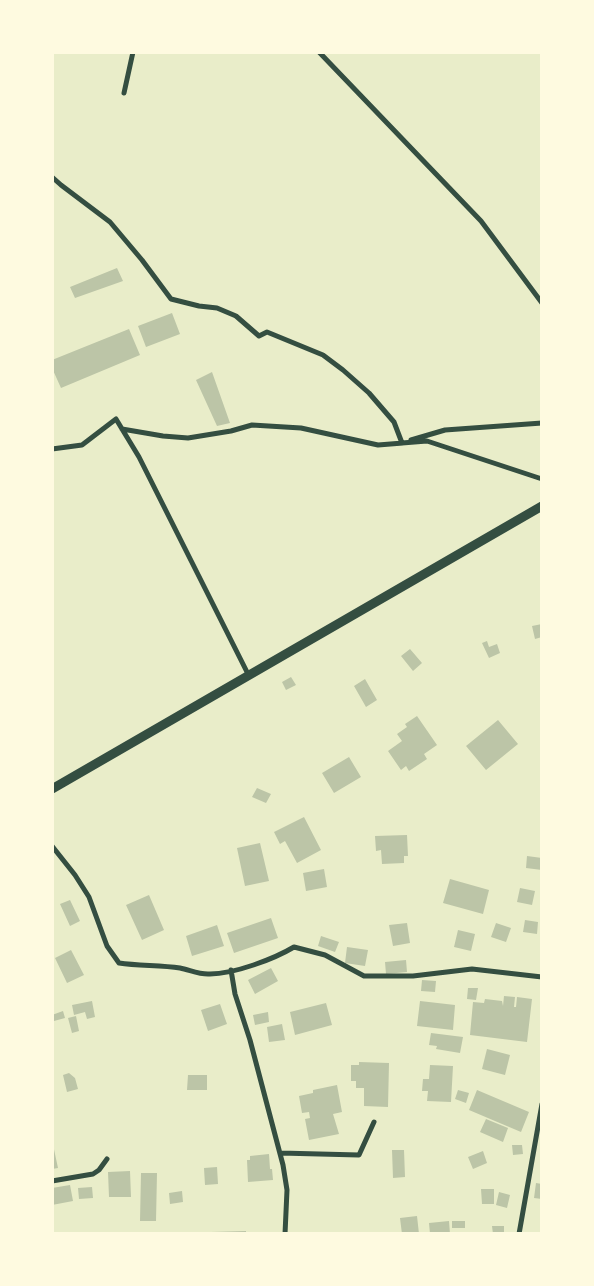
<!DOCTYPE html>
<html>
<head>
<meta charset="utf-8">
<style>
  body { margin:0 }
  #map { position:relative; width:594px; height:1286px; overflow:hidden; background:#e9edc9; font-family:"Golos Text",sans-serif }
  canvas { display:block }
  .frame { position:absolute; inset:0; border:54px solid #fefae0; pointer-events:none }
</style>
</head>
<body>
<div id="map">
<canvas width="594" height="1286"></canvas>
<div class="frame"></div>
</div>
<script>
const ctx = document.querySelector('canvas').getContext('2d');
ctx.lineJoin = 'round';
function fill(path, color) {
  ctx.fillStyle = color;
  ctx.fill(path, 'evenodd');
}
function stroke(path, color, width, dash) {
  ctx.strokeStyle = color;
  ctx.lineWidth = width;
  ctx.lineCap = dash ? 'butt' : 'round';
  ctx.setLineDash(dash || []);
  ctx.stroke(path);
}
fill(new Path2D(`
  M117,268L123,281L75,298L70,287Z
  M172,313L180,334L146,347L138,326Z
  M129,329L140,355L61,388L52,368V360Z
  M212,372L230,423L217,426L196,380Z
  M542,624V637L535,639L532,626Z
  M487,641L489,647L497,644L500,653L489,658L482,643Z
  M410,649L422,663L413,671L401,656Z
  M291,677L296,685L286,690L282,682Z
  M365,679L377,700L366,707L354,686Z
  M417,716L437,745L424,754L427,759L409,771L406,766L401,770L388,751L402,741L397,734L407,727L405,724Z
  M498,720L518,744L486,770L466,746Z
  M349,757L361,777L334,793L322,773Z
  M257,788L271,794L266,803L252,797Z
  M304,817L321,850L297,863L285,841L280,844L274,832Z
  M407,835L408,856H404V863L382,864L381,850L376,851L375,836Z
  M260,843L269,881L245,886L237,848Z
  M527,856L542,858V870L526,868Z
  M324,869L327,887L306,891L303,873Z
  M450,879L489,890L483,914L443,903Z
  M520,888L535,891L532,905L517,902Z
  M149,895L164,930L142,940L126,905Z
  M70,900L80,921L70,926L60,904Z
  M271,918L278,938L234,953L227,933Z
  M525,920L538,922L537,934L523,932Z
  M407,923L410,943L393,946L389,925Z
  M496,923L511,928L506,942L491,937Z
  M217,925L224,946L192,956L186,936Z
  M458,930L475,934L471,951L454,947Z
  M321,936L339,942L335,952L318,946Z
  M347,947L368,950L365,966L345,963Z
  M71,950L84,975L67,983L55,958Z
  M406,960L407,972L386,974L385,962Z
  M271,968L278,981L255,994L248,980Z
  M422,980L436,981L435,992L421,991Z
  M468,988H478L476,1000L467,999Z
  M504,996L515,997L514,1007H516L517,997L532,999L527,1042L470,1035L473,1002L484,1003L485,999L502,1001L503,1006Z
  M92,1001L95,1017L87,1019L85,1012L74,1015L72,1005Z
  M420,1001L455,1005L453,1030L417,1026Z
  M326,1003L332,1025L295,1035L290,1012Z
  M220,1004L227,1024L208,1031L201,1010Z
  M63,1011L65,1018L54,1021L52,1015Z
  M268,1012L269,1022L255,1025L253,1015Z
  M76,1016L79,1031L72,1033L68,1018Z
  M282,1024L285,1040L269,1042L267,1027Z
  M431,1033L463,1037L460,1053L436,1049L437,1046L429,1045Z
  M487,1049L510,1055L505,1075L482,1069Z
  M359,1062L389,1063L388,1107L364,1106V1088H356V1081H351V1065H359Z
  M430,1065L453,1066L451,1102L427,1101L428,1091H422L423,1079H429Z
  M69,1073L75,1078L78,1089L67,1092L63,1075Z
  M188,1075H207V1090H187Z
  M337,1085L342,1112L333,1114L339,1134L309,1140L305,1119L310,1118L309,1112L302,1113L299,1096L313,1093V1090Z
  M458,1090L469,1093L466,1103L455,1099Z
  M477,1090L529,1112L521,1132L469,1110Z
  M486,1119L508,1128L503,1142L480,1132Z
  M52,1140L58,1168L52,1169Z
  M512,1145H522L523,1154L513,1155Z
  M392,1150H404L405,1177L393,1178Z
  M483,1151L487,1163L473,1169L468,1157Z
  M269,1154L270,1169H272L273,1180L248,1182L247,1160H250V1156Z
  M217,1167L218,1184L205,1185L204,1168Z
  M130,1171L131,1197H109L108,1172Z
  M141,1173H157L156,1221H140Z
  M536,1183L542,1184V1199L534,1198Z
  M70,1185L73,1201L52,1205V1188Z
  M92,1187L93,1198L79,1199L78,1188Z
  M481,1189H494V1204H482Z
  M182,1191L183,1202L170,1204L169,1193Z
  M499,1192L510,1195L507,1208L496,1205Z
  M417,1216L419,1234H402L400,1218Z
  M449,1221L450,1234H430L429,1223Z
  M452,1221H465V1228H452Z
  M492,1226H504V1234H493Z
  M246,1231V1234H212L211,1232Z`), '#bcc5a7');
stroke(new Path2D(`
  M319,52L481,221L542,303
  M124,93L133,52
  M52,177L61,185L110,222L142,260L171,299L199,306L217,308L236,316L259,336L267,332L323,355L343,370L369,393L394,422L402,443L427,441L542,479
  M122,429L163,436L188,438L231,431L252,425L301,428L378,445L403,443
  M411,440L445,430L542,423
  M52,449L82,445L116,419L139,457L249,676
  M52,846L75,875L89,897L107,946L119,963C139,966 160,965 180,968C190,970 200,975 210,974C234,974 274,959 294,947L325,955L364,976H413L472,969L542,977
  M231,970L235,994L250,1040L283,1165L287,1190L285,1234
  M280,1153L359,1155L374,1122
  M52,1181L93,1174L99,1170L107,1159
  M519,1234L542,1104`), '#344e41', 5);
stroke(new Path2D(`
  M52,789L542,506`), '#344e41', 9);
</script>
</body>
</html>
